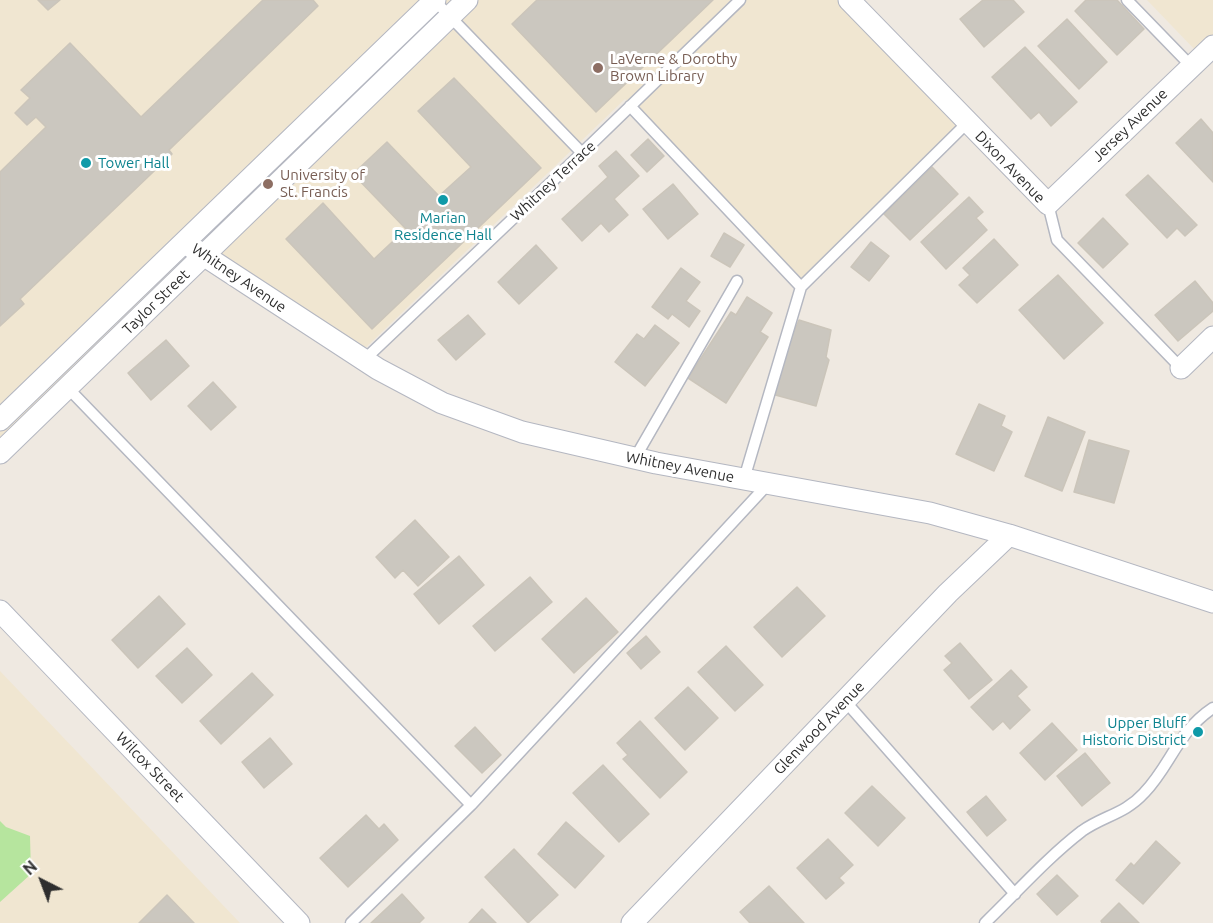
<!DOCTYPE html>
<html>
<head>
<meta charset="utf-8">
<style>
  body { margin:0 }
  #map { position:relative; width:1213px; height:923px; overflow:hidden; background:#efe9e1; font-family:Ubuntu,sans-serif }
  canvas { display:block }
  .north { position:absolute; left:12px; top:851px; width:60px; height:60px; -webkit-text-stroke:4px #fff; paint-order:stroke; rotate:318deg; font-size:16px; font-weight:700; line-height:24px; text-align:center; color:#2e2e2e }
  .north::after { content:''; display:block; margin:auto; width:21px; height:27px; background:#2e2e2e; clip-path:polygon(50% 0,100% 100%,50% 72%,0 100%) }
</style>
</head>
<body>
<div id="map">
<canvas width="1213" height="923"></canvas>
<div class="north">N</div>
</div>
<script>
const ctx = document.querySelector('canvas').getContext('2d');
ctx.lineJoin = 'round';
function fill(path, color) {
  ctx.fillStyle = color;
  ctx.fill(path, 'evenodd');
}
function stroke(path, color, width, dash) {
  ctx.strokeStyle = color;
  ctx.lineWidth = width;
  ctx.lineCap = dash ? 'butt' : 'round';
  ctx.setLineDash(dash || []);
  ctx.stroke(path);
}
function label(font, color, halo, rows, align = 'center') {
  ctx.font = font + ' Ubuntu,sans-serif';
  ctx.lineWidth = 6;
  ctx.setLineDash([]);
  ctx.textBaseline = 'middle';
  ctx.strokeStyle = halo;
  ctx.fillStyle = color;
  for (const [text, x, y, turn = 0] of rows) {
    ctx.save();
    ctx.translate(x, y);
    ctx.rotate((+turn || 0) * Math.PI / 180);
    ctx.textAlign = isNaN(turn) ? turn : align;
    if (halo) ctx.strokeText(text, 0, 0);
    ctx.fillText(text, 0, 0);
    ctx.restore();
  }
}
fill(new Path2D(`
  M0,0H843L962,123L800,283L625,99L361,352L202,245L0,438Z
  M1147,0H1213V37L1197,52Z
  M0,671L240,923H0Z`), '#f0e6d1');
fill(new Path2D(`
  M0,821L6,827L30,836L31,874L0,902Z`), '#b6e59e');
const building = new Path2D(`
  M38,0H60L48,10Z
  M263,0H313L318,6L169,150L172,154L20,299L24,304L0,326V172L46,127L36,117L27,125L15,113L30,98L21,90L70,43L141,117Z
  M537,0H713L596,112L512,24Z
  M983,0H1013L1024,12L984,47L960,19Z
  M1086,0H1117L1144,29L1117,55L1075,11Z
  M1067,19L1107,62L1079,89L1038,46Z
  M1025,47L1077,102L1051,126L1039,112L1031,119L992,77Z
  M454,78L541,168L372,329L286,239L323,203L374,259L406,229L353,174L387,142L439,196L471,167L418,111Z
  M1201,119L1213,133V182L1176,143Z
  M648,139L664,156L647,172L631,155Z
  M616,151L639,176L614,199L628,215L609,232L601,223L582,241L562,219L608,177L599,166Z
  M932,167L958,194L910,240L884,214Z
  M1148,175L1197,225L1185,236L1177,228L1167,238L1126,195Z
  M673,184L698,214L668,239L643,209Z
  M969,197L983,212L976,218L987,230L946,269L921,242Z
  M1103,218L1128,244L1103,268L1078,243Z
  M724,233L744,245L730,267L711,256Z
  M994,239L1018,265L977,303L959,285L970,275L963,268Z
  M871,242L889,256L869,281L851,267Z
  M536,245L557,268L519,304L498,282Z
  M681,268L700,282L686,301L700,311L689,327L672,314L668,319L652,307Z
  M1058,275L1103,323L1064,359L1019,310Z
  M1195,281L1213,303V311L1178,341L1155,315Z
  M747,297L772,313L760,332L768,337L726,403L688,378L731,312L736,315Z
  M468,315L485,334L456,360L438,340Z
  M799,320L831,330L826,357L829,360L816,406L768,393Z
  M655,325L679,343L645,386L615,362L637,334L644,339Z
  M166,340L189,366L151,400L128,373Z
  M213,382L236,407L211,430L188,406Z
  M979,404L1005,416L1001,426L1012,432L994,471L956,454Z
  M1048,417L1085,432L1062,491L1025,476Z
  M1089,440L1129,451L1114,503L1074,492Z
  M415,520L449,557L418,586L403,570L395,578L376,557Z
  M459,556L484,585L439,624L414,594Z
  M530,577L552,602L495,651L473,626Z
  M797,587L825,616L782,657L754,627Z
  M159,596L185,624L138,668L112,640Z
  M586,598L618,632L574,673L542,639Z
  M646,636L660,652L641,669L627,653Z
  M960,643L992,680L969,699L944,670L952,663L945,656Z
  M726,646L763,685L735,711L698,672Z
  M187,648L212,675L182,703L156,676Z
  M1011,670L1027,687L1017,696L1030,710L1010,729L1003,721L993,730L971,707Z
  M252,673L273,695L221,744L200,721Z
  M688,687L718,718L685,750L655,718Z
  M640,721L687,772L660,798L623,759L628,755L617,743Z
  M1052,723L1077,750L1045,780L1020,753Z
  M475,727L501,755L482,773L455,746Z
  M270,738L292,764L264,788L242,762Z
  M1085,753L1110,783L1082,806L1057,776Z
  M603,765L649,814L619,842L573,793Z
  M872,786L905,818L878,846L845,813Z
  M986,796L1006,820L987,836L967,812Z
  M366,815L379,829L384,824L398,840L348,887L320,858Z
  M566,822L604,856L575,888L538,854Z
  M828,839L853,865L839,878L844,883L826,899L797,868Z
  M1156,841L1180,863L1143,904L1116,880L1131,863L1134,866Z
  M514,849L558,895L528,923L485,877Z
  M1057,875L1078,896L1057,915L1037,894Z
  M769,886L804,923H750L740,912Z
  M402,894L424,918L419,923H371Z
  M167,895L194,923H139Z
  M1119,903L1139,923H1102L1101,921Z
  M482,909L496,923H469Z`);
fill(building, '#cbc7bf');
stroke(building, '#cbc5ba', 1.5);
const service = new Path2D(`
  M434,0L582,153
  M1127,0L1192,67
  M630,106L801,287L967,123
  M1048,204L1057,240L1181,368
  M364,360L582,153L740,0
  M65,385L471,805
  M635,458L737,281
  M744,479L801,287
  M845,701L1015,894
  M351,923L471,805L768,484
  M985,923C1017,892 1047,858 1082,831C1103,816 1125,814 1144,793C1171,765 1177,732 1213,708`);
const minor = new Path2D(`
  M849,0L1048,204L1213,46
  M185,243L378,369L442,403L522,432L656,463L930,513L1009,535L1213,602
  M1181,368L1213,337
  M0,420L435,0
  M0,453L467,0
  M0,611L299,923
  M632,923L948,593L1009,535`);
stroke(service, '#b4b7c1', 13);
stroke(minor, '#b4b7c1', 23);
stroke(service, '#fff', 10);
stroke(minor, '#fff', 21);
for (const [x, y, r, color] of [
  [598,68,6,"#8d6e63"],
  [86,163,6,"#0f9aa8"],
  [268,184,6,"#8d6e63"],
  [443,200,6,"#0f9aa8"],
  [1198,732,6,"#0f9aa8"]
]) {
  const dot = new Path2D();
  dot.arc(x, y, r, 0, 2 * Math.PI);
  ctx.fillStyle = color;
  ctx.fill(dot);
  stroke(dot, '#fff', 2);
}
label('15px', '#785e54', '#fff', [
  ["LaVerne & Dorothy",610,59],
  ["Brown Library",610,76],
  ["University of",280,175],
  ["St. Francis",280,192]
], 'left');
label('15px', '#2e2e2e', '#fff', [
  ["Jersey Avenue",1130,125,-44],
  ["Dixon Avenue",1010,167,46],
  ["Whitney Terrace",553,181,-43],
  ["Whitney Avenue",239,278,34],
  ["Taylor Street",156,302,-44],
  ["Whitney Avenue",680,467,11],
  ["Glenwood Avenue",819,728,-46],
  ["Wilcox Street",150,767,46]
]);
label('15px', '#0d838f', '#fff', [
  ["Tower Hall",98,163],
  ["Marian",443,218,"center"],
  ["Residence Hall",443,235,"center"],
  ["Upper Bluff",1186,723,"right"],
  ["Historic District",1186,740,"right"]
], 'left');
</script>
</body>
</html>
